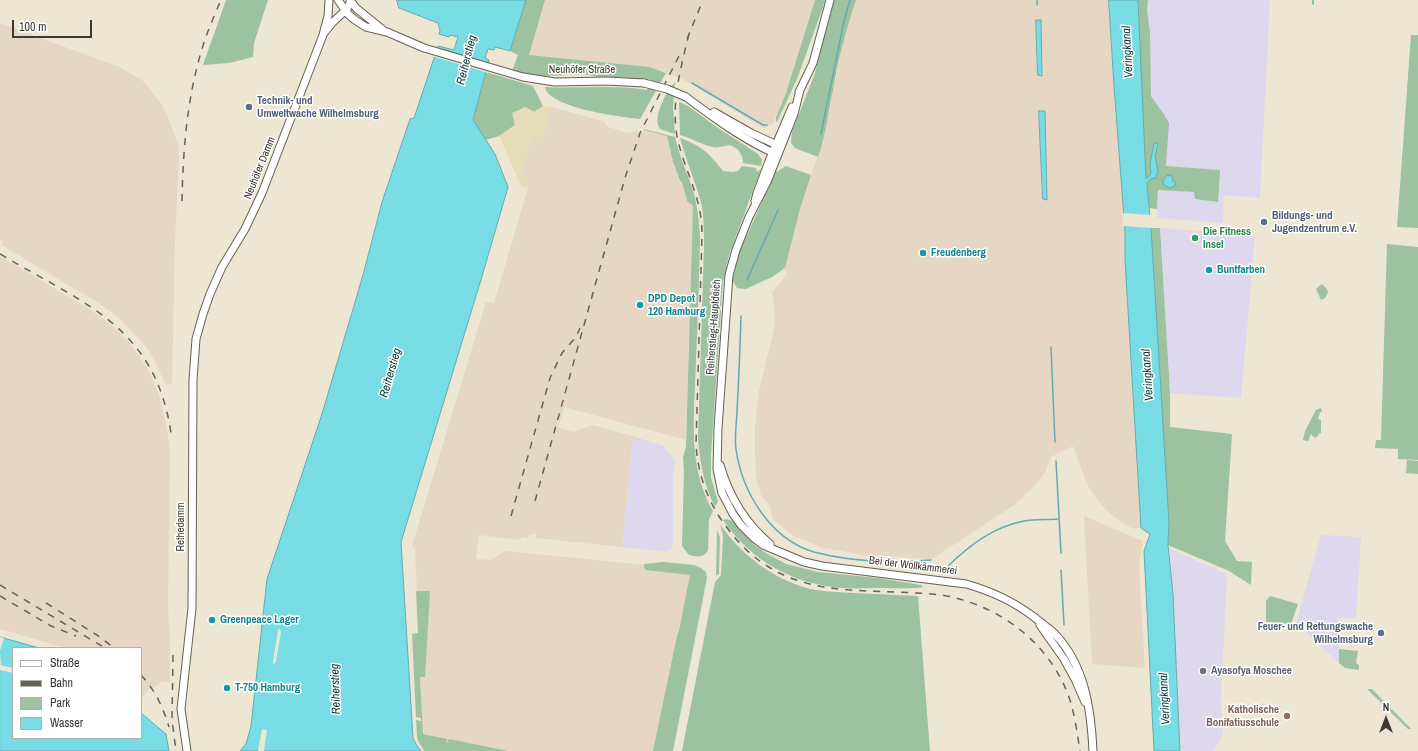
<!DOCTYPE html>
<html>
<head>
<meta charset="utf-8">
<style>
  body { margin:0 }
  #map { position:relative; width:1418px; height:751px; overflow:hidden; background:#ece6d3; font-family:"Archivo Narrow",sans-serif }
  canvas { display:block }
  .legend { position:absolute; left:12px; top:647px; width:130px; height:92px; box-sizing:border-box; background:#fff; border:1px solid #b1b0ad; margin:0; padding:5px 7px; list-style:none; font-size:12px; color:#3b3932 }
  .legend li { display:flex; align-items:center; gap:8px; height:20px }
  .legend b { width:20px; border:1px solid #b1b0ad }
  .north { position:absolute; left:1366px; top:699px; width:40px; height:40px; -webkit-text-stroke:3px #fff; paint-order:stroke; rotate:0deg; font-size:11px; font-weight:700; line-height:16px; text-align:center; color:#3b3932 }
  .north::after { content:''; display:block; margin:auto; width:14px; height:18px; background:#3b3932; clip-path:polygon(50% 0,100% 100%,50% 72%,0 100%) }
  .scale { position:absolute; left:12px; top:20px; width:80px; height:18px; box-sizing:border-box; border:2px solid #3b3932; border-top:0; padding-left:5px; font-size:12px; line-height:14px; white-space:nowrap; color:#3b3932; -webkit-text-stroke:3px #fff; paint-order:stroke }
</style>
</head>
<body>
<div id="map">
<canvas width="1418" height="751"></canvas>
<ul class="legend">
<li><b style="height:5px;background:#fff"></b>Straße</li>
<li><b style="height:5px;background:#656258"></b>Bahn</li>
<li><b style="height:11px;background:#9cc2a0"></b>Park</li>
<li><b style="height:11px;background:#77dce3"></b>Wasser</li>
</ul>
<div class="north">N</div>
<div class="scale">100 m</div>
</div>
<script>
const ctx = document.querySelector('canvas').getContext('2d');
ctx.lineJoin = 'round';
function fill(path, color) {
  ctx.fillStyle = color;
  ctx.fill(path, 'evenodd');
}
function stroke(path, color, width, dash) {
  ctx.strokeStyle = color;
  ctx.lineWidth = width;
  ctx.lineCap = dash ? 'butt' : 'round';
  ctx.setLineDash(dash || []);
  ctx.stroke(path);
}
function label(font, color, halo, rows, align = 'center') {
  ctx.font = font + ' "Archivo Narrow",sans-serif';
  ctx.lineWidth = 3;
  ctx.setLineDash([]);
  ctx.textBaseline = 'middle';
  ctx.strokeStyle = halo;
  ctx.fillStyle = color;
  for (const [text, x, y, turn = 0] of rows) {
    ctx.save();
    ctx.translate(x, y);
    ctx.rotate((+turn || 0) * Math.PI / 180);
    ctx.textAlign = isNaN(turn) ? turn : align;
    if (halo) ctx.strokeText(text, 0, 0);
    ctx.fillText(text, 0, 0);
    ctx.restore();
  }
}
fill(new Path2D(`
  M1148,0H1270L1260,198L1224,195L1223,223L1158,218L1157,215L1158,190L1195,192L1220,170L1166,166L1163,113L1151,96L1150,32L1147,10Z
  M1160,228L1255,236L1241,398L1170,393Z
  M633,436L663,446L670,453L674,461L675,466L673,472V542L671,549L665,552L622,547Z
  M1321,535L1361,537L1356,618H1338L1339,663L1296,623Z
  M1170,549L1227,574L1221,699L1223,734L1213,751H1181Z`), '#ded8ee');
fill(new Path2D(`
  M545,0H815L784,100L772,125L770,124L765,128L760,126L681,78L650,67L529,55Z
  M856,0H1109L1114,86L1125,231L1126,277L1141,528H1131L1111,515L1098,501L1087,484L1073,446L1051,457L1045,472L1035,486L1014,505L932,559L864,555L823,548L794,536L773,520L770,506L761,495L756,478L755,449V427L759,391L775,325L774,308L772,292L787,274L785,268L800,209L811,175L823,142L833,89L846,30Z
  M0,23L119,67L142,80L161,103L168,117L178,144L179,156L175,242L172,384L166,385L151,354L143,343L117,316L97,302L1,245L3,242L0,240Z
  M551,107L603,121L608,127L629,133L638,131L643,133L644,130L667,136L673,162L679,181L682,182L687,201L693,206L686,440L564,407L558,428L574,432L592,425L633,436L622,547L536,538L535,533L529,536L528,538L522,537L520,540L479,535L476,559L491,560L505,551L695,570L659,751H479L423,740L415,547L412,546L486,302L494,303L528,188L521,170L533,136L542,138Z
  M0,256L91,310L116,329L128,341L142,360L150,373L160,398L167,429L170,452L168,607L170,643V682H162L148,691L141,699V648H66L0,629Z
  M1084,516L1143,541L1139,566L1145,668L1092,664Z`), '#e5d7c4');
fill(new Path2D(`
  M226,0H268L254,43L253,57L229,63L203,65Z
  M526,0H545L529,55L650,67L666,73L640,119C622,117 548,108 545,87C579,89 613,84 647,90L651,80L618,77H598C590,72 545,77 533,76C526,76 518,72 512,71L518,55L510,51Z
  M815,0H825L823,7L797,79L777,122L776,121V118L786,93Z
  M834,0H856C846,30 838,60 833,90C828,113 826,135 818,157L795,148L791,143L792,132L815,73Z
  M1138,0H1148L1147,10L1150,32L1151,96L1163,113L1169,123L1166,166L1220,170L1218,202L1195,199L1194,192L1158,190L1157,209L1149,208L1147,183L1152,178L1156,177L1158,171L1155,156L1158,143C1152,153 1150,163 1151,174L1146,179Z
  M1411,35H1418V228L1397,227Z
  M486,72L533,86L543,106L499,136L486,140L473,120Z
  M675,82L673,107L675,134L660,129C652,117 666,92 675,82Z
  M679,102L688,106L718,128L758,154L762,160L761,166L743,163C743,157 740,150 734,147C728,143 720,149 713,147C703,145 690,138 680,135Z
  M644,129L675,137C679,155 686,170 692,187C697,203 699,220 700,236C699,277 698,318 696,359C695,409 686,465 713,511L709,519L708,550C704,558 697,557 689,555L682,546L684,471L683,457L686,447L693,206L687,201L682,182L680,181L673,162L667,136L644,130Z
  M680,138C702,146 709,153 723,171L733,172L738,171L742,166L756,168L757,172L761,169L729,255L723,281L711,455V478L718,501L715,507C704,485 700,463 698,439L704,247C704,234 704,220 702,206C696,183 686,161 680,138Z
  M786,166L811,175L800,209L785,268L772,277L746,289L737,288L732,280L739,253L775,173Z
  M1151,228H1160L1170,393V427L1232,434L1225,541L1237,561L1252,562L1251,585L1229,571L1168,545L1169,523Z
  M1387,244L1418,247V460L1398,459V449L1375,448L1376,440H1381Z
  M1322,284L1327,289L1328,293L1325,298L1321,300L1316,289Z
  M1321,408L1322,412H1320L1318,419L1321,420V433L1318,434L1319,435L1315,438L1311,434L1308,441L1303,440L1305,431L1316,410Z
  M1407,460L1418,461V474L1406,473Z
  M727,519L732,521L755,545L764,552L786,564L818,572L878,578L921,585L923,587C917,589 890,588 881,588C869,588 856,589 844,588C794,585 751,561 723,520Z
  M720,524C741,556 778,583 816,590C829,592 841,592 853,593C875,594 896,595 918,596L930,751H682L715,582L721,575L723,536Z
  M717,530L720,537L719,574L716,576Z
  M663,562L694,565L701,568L706,572L707,578L673,751H653L677,636L679,631L690,575L646,570L644,567V564Z
  M416,591H430L425,677H420L423,734L447,739L446,744L449,739L508,751H424C423,746 419,745 418,740C416,735 417,726 416,720L421,721V718L416,717L412,634L418,633Z
  M1270,596L1298,604L1291,624L1266,622V601Z
  M1339,649L1358,651L1356,663L1359,665V670L1345,668L1339,663Z
  M1367,689H1372L1411,729H1408Z`), '#9cc2a0');
fill(new Path2D(`
  M543,106L551,107L542,139L533,136L521,170L528,188L521,186L499,136L515,126L512,113L525,107L535,112Z`), '#e6dcb7');
const water = new Path2D(`
  M397,0H526L510,51L495,47L494,50L488,49L485,58L489,60L473,120L495,154L508,187L483,273L401,542L413,738L416,744L421,751H240L246,744L251,726L267,579L322,414L363,275L382,202L410,119L414,118L438,46L454,50L458,37L450,35L449,37L439,34L440,30L438,23L399,8Z
  M1109,0H1138L1146,179L1151,174L1150,164L1154,143H1158L1155,156L1158,171L1155,179L1152,178L1147,183L1151,228L1169,523L1168,545L1173,594L1180,751H1154L1144,551L1150,534L1141,528L1125,260V231L1114,86Z
  M1036,20H1041L1042,76L1038,75Z
  M1039,111H1045L1047,200L1043,199Z
  M1168,175L1172,176L1173,181L1176,183L1175,186L1169,188L1163,184C1163,180 1164,177 1168,175Z
  M0,637L39,648H13V738H141V713L166,734L169,751H0Z`);
fill(water, '#77dce3');
stroke(water, '#65abae', 1);
fill(new Path2D(`
  M435,47L490,64L488,73L432,56Z
  M1122,213L1151,215L1152,228L1123,226Z
  M280,629L281,632L276,662L273,665V661L278,630Z
  M0,637L4,638L0,651L1,665L13,668V673L0,670Z
  M262,729L267,730L264,751H258Z`), '#ece6d3');
stroke(new Path2D(`
  M1037,0V5
  M1313,4V0
  M692,83L763,125H767
  M821,134L844,21L850,0
  M747,280L778,210
  M741,316C740,347 739,378 737,410C737,422 734,437 736,449C742,492 770,539 814,552C851,562 894,563 931,560
  M1051,347L1055,442
  M1056,461L1061,553
  M948,566C970,545 993,527 1024,521C1035,519 1047,520 1058,519
  M1061,570L1064,625`), '#65abae', 1.5);
const secondary = new Path2D(`
  M338,0L348,14L355,20L366,27L387,32L424,48L523,77L555,82L607,81L644,83
  M350,0L356,8L383,30
  M324,33L333,22L347,9L351,1
  M800,90L794,114L767,182L749,217L736,250L729,275L718,428L717,469L722,493L733,514L741,525L754,538L763,545L804,562L822,566L966,584C991,591 1013,601 1034,617C1041,623 1049,628 1055,634C1085,666 1091,709 1093,751
  M799,92L813,63L830,0
  M686,97C714,118 744,140 776,154
  M714,112L751,133L779,146
  M755,201L757,193L769,161L792,107
  M720,465C729,496 745,523 770,544
  M1040,625L1064,659L1075,679L1085,702
  M187,751L181,709L192,608L193,380L196,339L203,314L210,294L222,267L245,229L262,193L323,35L328,16L329,0`);
stroke(secondary, '#666050', 9);
stroke(secondary, '#fff', 7);
stroke(new Path2D(`
  M689,34C681,67 671,102 677,136C684,171 702,196 702,234L696,445C698,476 709,505 728,529C785,605 860,586 942,595C999,605 1049,642 1069,697C1075,715 1077,733 1080,751
  M687,39L703,0
  M182,201C183,150 187,98 202,49C207,32 214,16 221,0
  M0,254C82,303 155,325 171,433
  M535,501L625,178L640,133L681,52
  M511,516L550,378L562,353L576,337L580,328
  M0,585L105,648
  M0,596L51,626L76,636
  M46,603L97,635L114,648
  M173,655L172,720L176,751
  M141,675C155,690 163,707 169,727`), '#656258', 1.5, [7, 7]);
const secondaryBridge = new Path2D(`
  M644,83L667,89L686,97`);
stroke(secondaryBridge, '#666050', 9, []);
stroke(secondaryBridge, '#fff', 7);
for (const [x, y, r, color] of [
  [249,107,4,"#5c6f8a"],
  [1264,222,4,"#5c6f8a"],
  [1195,238,4,"#2e9e5b"],
  [923,253,4,"#0f9aa8"],
  [1209,270,4,"#0f9aa8"],
  [640,305,4,"#0f9aa8"],
  [212,620,4,"#0f9aa8"],
  [1381,633,4,"#5c6f8a"],
  [1203,671,4,"#6b7280"],
  [227,688,4,"#0f9aa8"],
  [1287,716,4,"#8d6e63"]
]) {
  const dot = new Path2D();
  dot.arc(x, y, r, 0, 2 * Math.PI);
  ctx.fillStyle = color;
  ctx.fill(dot);
  stroke(dot, '#fff', 1.5);
}
label('11px', '#3b3932', '#fff', [
  ["Neuhöfer Straße",582,70],
  ["Neuhöfer Damm",260,168,-68],
  ["Reiherstieg-Hauptdeich",714,327,-86],
  ["Rethedamm",181,527,-90],
  ["Bei der Wollkämmerei",913,566,7]
]);
label('bold 11px', '#4e5e75', '#fff', [
  ["Technik- und",257,101],
  ["Umweltwache Wilhelmsburg",257,114],
  ["Bildungs- und",1272,216],
  ["Jugendzentrum e.V.",1272,229],
  ["Feuer- und Rettungswache",1373,627,"right"],
  ["Wilhelmsburg",1373,640,"right"]
], 'left');
label('bold 11px', '#27864d', '#fff', [
  ["Die Fitness",1203,232],
  ["Insel",1203,245]
], 'left');
label('bold 11px', '#0d838f', '#fff', [
  ["Freudenberg",931,253],
  ["Buntfarben",1217,270],
  ["DPD Depot",648,299],
  ["120 Hamburg",648,312],
  ["Greenpeace Lager",220,620],
  ["T-750 Hamburg",235,688]
], 'left');
label('bold 11px', '#5b616d', '#fff', [
  ["Ayasofya Moschee",1211,671]
], 'left');
label('bold 11px', '#785e54', '#fff', [
  ["Katholische",1279,710],
  ["Bonifatiusschule",1279,723]
], 'right');
label('italic 12px', '#04383b', '#fff', [
  ["Veringkanal",1128,52,-93],
  ["Reiherstieg",467,60,-76],
  ["Reiherstieg",391,373,-74],
  ["Veringkanal",1148,375,-94],
  ["Reiherstieg",336,689,-92],
  ["Veringkanal",1165,699,-93]
]);
</script>
</body>
</html>
